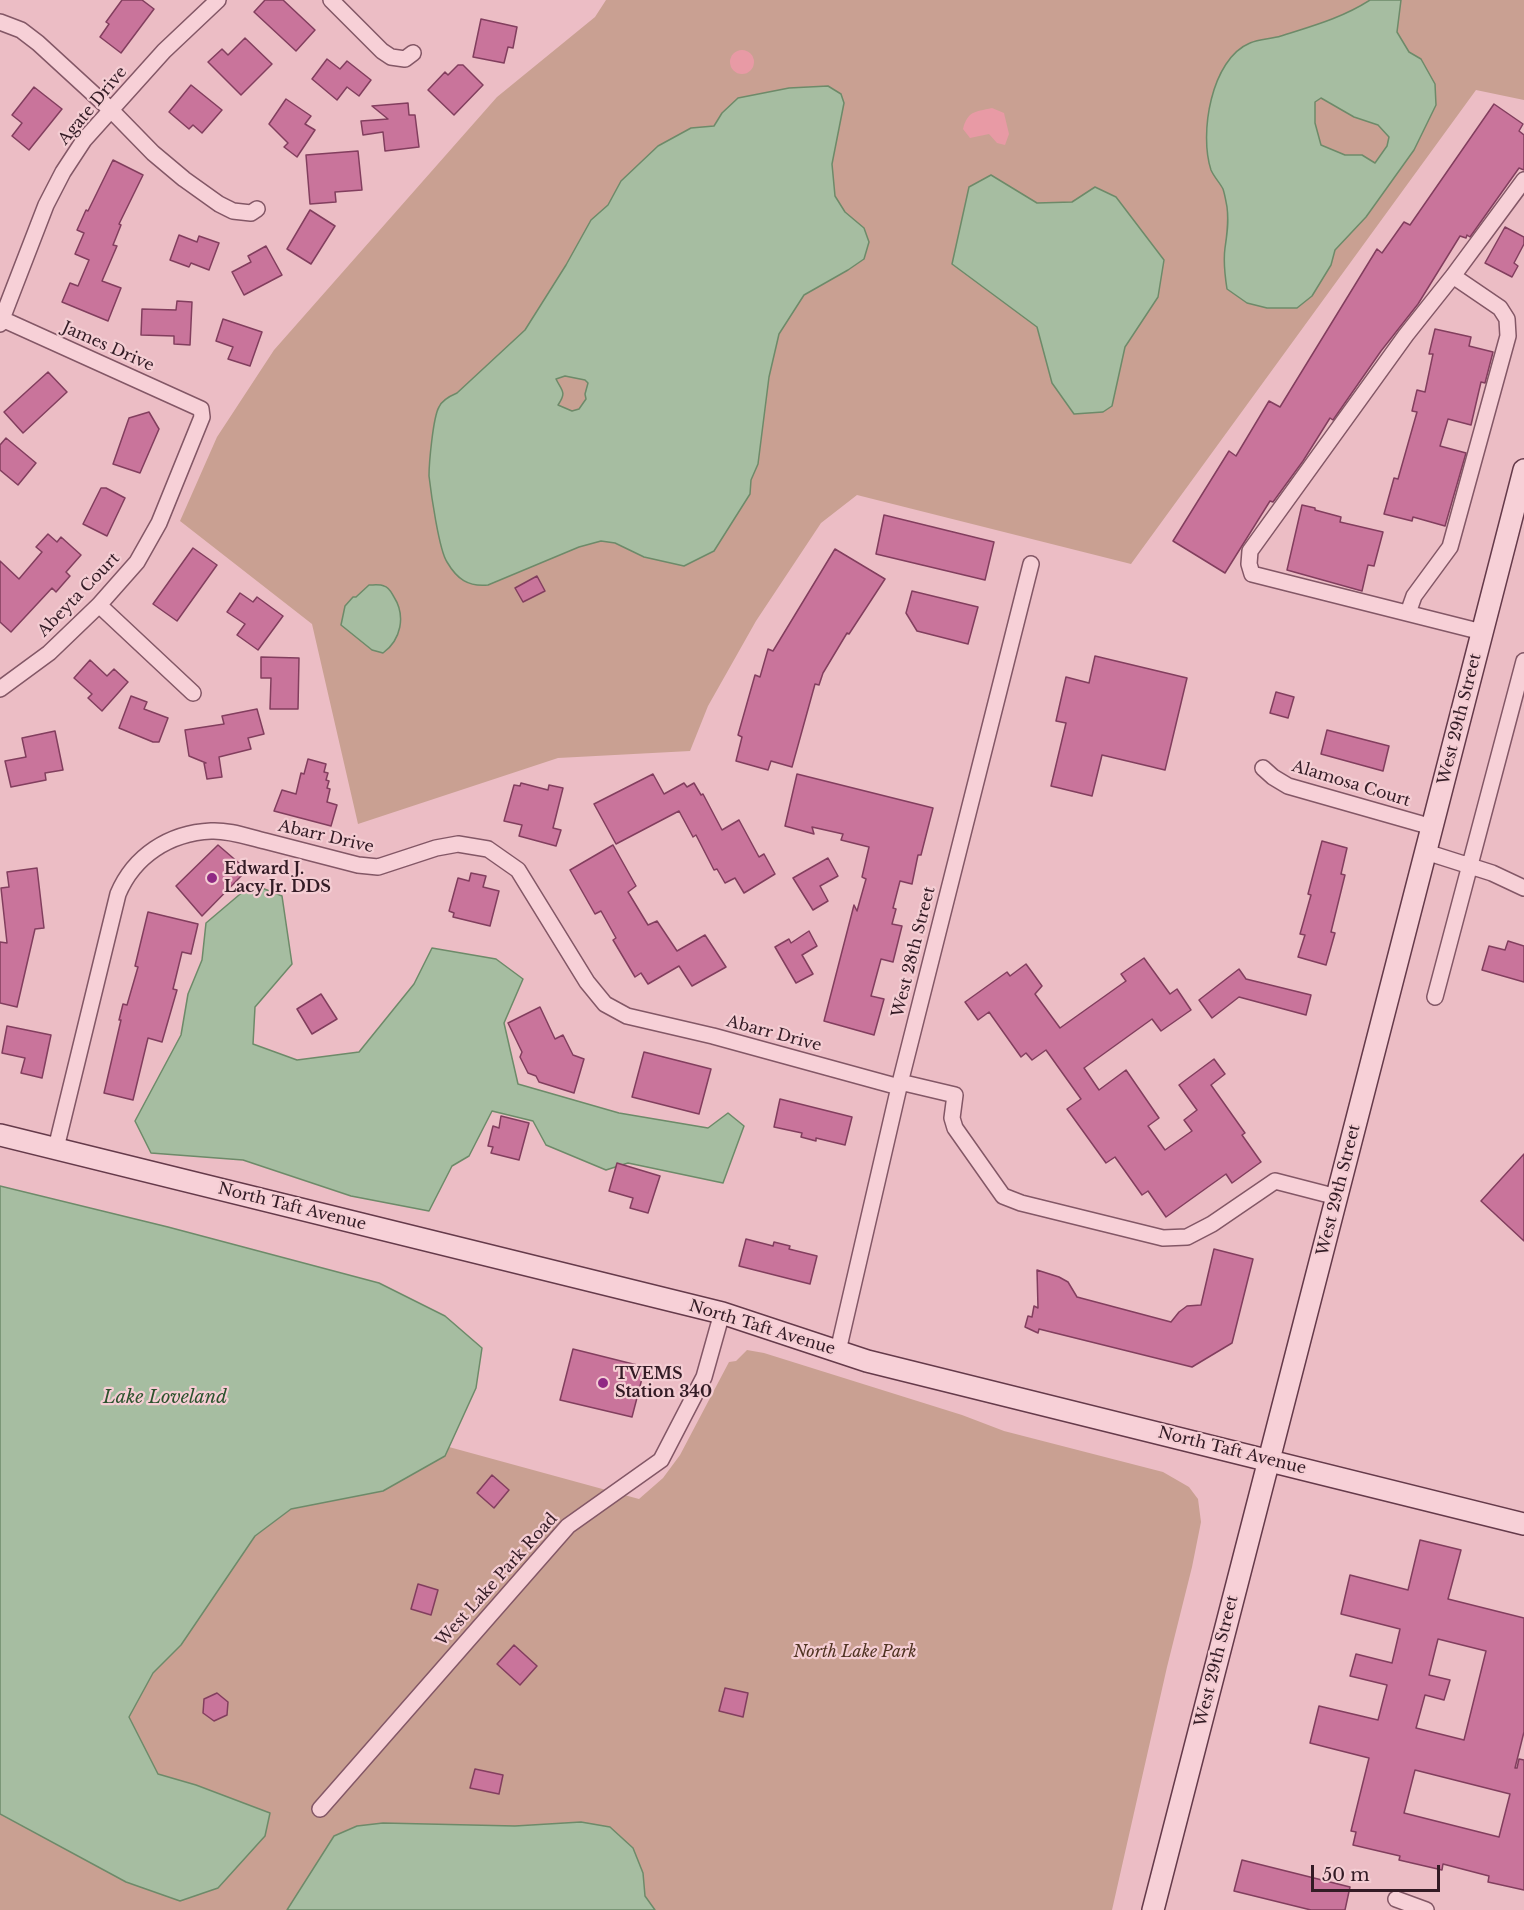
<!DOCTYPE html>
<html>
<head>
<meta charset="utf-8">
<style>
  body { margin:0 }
  #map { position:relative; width:1524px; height:1910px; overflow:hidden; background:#ecbdc5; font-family:"Libre Baskerville",serif }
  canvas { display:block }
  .scale { position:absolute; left:1311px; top:1865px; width:129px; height:27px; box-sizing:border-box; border:3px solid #331b25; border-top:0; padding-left:8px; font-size:18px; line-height:21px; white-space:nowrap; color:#331b25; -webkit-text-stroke:4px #f4cdd3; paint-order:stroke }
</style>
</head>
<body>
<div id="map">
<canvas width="1524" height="1910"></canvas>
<div class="scale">50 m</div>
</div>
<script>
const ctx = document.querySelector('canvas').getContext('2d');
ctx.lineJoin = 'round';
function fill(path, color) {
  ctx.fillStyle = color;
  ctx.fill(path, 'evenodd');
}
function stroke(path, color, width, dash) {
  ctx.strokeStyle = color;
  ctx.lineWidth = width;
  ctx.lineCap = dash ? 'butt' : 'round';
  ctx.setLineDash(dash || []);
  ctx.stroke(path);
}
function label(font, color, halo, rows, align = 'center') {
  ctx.font = font + ' "Libre Baskerville",serif';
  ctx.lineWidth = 4.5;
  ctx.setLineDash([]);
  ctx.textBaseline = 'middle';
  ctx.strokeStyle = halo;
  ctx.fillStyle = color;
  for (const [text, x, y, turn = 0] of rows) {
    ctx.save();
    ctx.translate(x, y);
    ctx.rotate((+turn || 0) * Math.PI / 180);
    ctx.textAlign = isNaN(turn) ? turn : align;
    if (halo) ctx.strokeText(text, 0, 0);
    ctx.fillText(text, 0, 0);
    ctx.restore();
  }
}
fill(new Path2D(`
  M606,0H1524V100L1476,90L1131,564L857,495L821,523L756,621L708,706L690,751L558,758L358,824L312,624L180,521L217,437L274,350L497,97L595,17Z
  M747,1350L764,1353L962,1415L1004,1431L1163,1472L1189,1487L1198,1499L1201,1522L1192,1567L1167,1667L1112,1910H0V1814L126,1882L270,1813L196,1785L158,1774L129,1717L153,1673L181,1645L255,1536L291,1509L383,1491L445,1456L449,1447L639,1499L663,1478L680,1455L729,1362L736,1361Z`), '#c9a092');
fill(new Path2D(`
  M730 62a12 12 0 1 1 24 0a12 12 0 1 1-24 0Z
  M992,108L1004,113L1009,134L1005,145L997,143L989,134L970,138L963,129C968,111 974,112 992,108Z`), '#e89aa5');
const water = new Path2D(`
  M1370,0H1401L1397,32L1409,52L1421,59L1435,84L1436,105L1414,150L1366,217L1335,250L1331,265L1312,296L1297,308H1267L1247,303L1227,289C1225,276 1223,262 1225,248C1227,234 1229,222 1227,207C1226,202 1225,195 1223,189C1220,183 1214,177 1211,170C1199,134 1211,59 1250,43C1259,39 1271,39 1281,36C1312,26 1342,18 1370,0ZM1321,98L1354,117L1378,125L1389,137L1387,146L1375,163L1362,155H1345L1321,145L1315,123V102Z
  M828,86L841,94L844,103L832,164L835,196L845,212L864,228L869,242L864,259L848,270L804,295L779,334L769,377L758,464L751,480L750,494L714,551L684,566L644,557L615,543L601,541L579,547L488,585C468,587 457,579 447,562C439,550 431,493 429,476C429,464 433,417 439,407C442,400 450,396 457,393L525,330L566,265L591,220L608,205L621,181L658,146L691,128L714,126L722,113L738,98L789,88ZM565,376L585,380L588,383L585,394L586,399L579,409L572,411L558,405C567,392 562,391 556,379Z
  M991,175L1037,203L1072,202L1095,187L1116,197L1164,260L1158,297L1125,347L1112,406L1103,412L1074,414L1052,383L1037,327L952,264L969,187Z
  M369,585C374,585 380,584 384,586C389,587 391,592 394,597C406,616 401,640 383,653L372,650L341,625L345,606L353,597H356Z
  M252,884L282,896L292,964L255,1007L253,1044L297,1060L359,1052L414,984L432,948L496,959L523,979L504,1023L518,1084L619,1113L708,1128L728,1113L744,1126L723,1183L628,1163L606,1170L546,1145L533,1121L492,1111L469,1156L452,1166L429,1211L351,1196L243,1160L151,1153L135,1121L181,1035L188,994L202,960L206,923Z
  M0,1186L168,1227L379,1283L445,1316L482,1348L476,1388L445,1456L383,1491L291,1509L255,1536L181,1645L153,1673L129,1717L158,1774L196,1785L270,1813L265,1836L218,1888L180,1901L126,1882L0,1814Z
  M581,1822L610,1827L633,1848L643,1873L645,1896L655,1910H287L334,1836L357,1826L383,1823L515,1826Z`);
fill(water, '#a6bda1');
stroke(water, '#6d8a69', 1.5);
const building = new Path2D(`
  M122,0H142L154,9L121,53L100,37L109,24L106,22Z
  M265,0H283L315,30L296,51L254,12Z
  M481,19L517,27L513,48L508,47L504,63L473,57Z
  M245,38L272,64L241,95L208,62L222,49L228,55Z
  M327,59L340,69L347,61L371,80L359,96L347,87L337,100L312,79Z
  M458,65H463L483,85L454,115L428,90L445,72L448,75Z
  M191,85L222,110L202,133L193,125L189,129L169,112Z
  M34,87L62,109L29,150L12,136L22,123L12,115Z
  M286,99L311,116L305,124L315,130L297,157L284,147L288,143L269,124Z
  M408,103L409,115H415L419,147L385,151L383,132L363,135L361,121L388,119L372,106Z
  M1494,104L1523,124L1519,131L1524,135V170L1519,168L1470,237L1467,235L1466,238L1460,236L1418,304L1381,351L1333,420L1330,418L1303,461L1273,502L1270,501L1225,573L1173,541L1229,451L1236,456L1269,401L1280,407L1377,249L1382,253L1404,222L1410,225Z
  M358,151L362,190L335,192L336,202L310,204L306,155Z
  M113,160L143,175L119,224L121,225L113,245L117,246L102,281L121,288L108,321L62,302L70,283L78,286L89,260L75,254L84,233L77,230L86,210L88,211Z
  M310,210L335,226L311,264L287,249Z
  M1505,227L1524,237V244L1514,263L1518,266L1512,277L1485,263Z
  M179,235L197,242L199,236L219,243L209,270L191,263L189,267L170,260Z
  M266,246L282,275L244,295L232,272L251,262L248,256Z
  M177,301L192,302L190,345L174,344V336L141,335L142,309L176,310Z
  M223,319L262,332L250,366L228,359L233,347L216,341Z
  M1435,329L1471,337L1469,346L1493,352L1485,383L1481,382L1471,425L1448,419L1440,446L1466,453L1445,526L1413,517L1412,521L1384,514L1394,478L1398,479L1417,412L1412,411L1417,390L1425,392L1433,354H1429Z
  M48,372L67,392L23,433L4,412Z
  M149,412L159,429L140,473L113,464L129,418Z
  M6,438L36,463L18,485L0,470V445Z
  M101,488H106L125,498L107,536L83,524Z
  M1302,505L1315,508V510L1341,517L1340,522L1383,532L1374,566L1368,565L1362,591L1287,570Z
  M884,515L994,542L985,580L876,554Z
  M48,534L57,542L61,537L81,555L66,572L70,576L56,592L52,588L11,632L0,622V561L19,579L42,552L36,547Z
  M193,548L217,565L177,621L153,604Z
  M835,549L885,579L849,634L847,633L823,673L819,685L815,684L792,767L771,761L768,770L736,761L742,737L738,735L755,675L760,677L768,649L773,651Z
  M537,576L545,591L523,602L515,588Z
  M912,591L978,607L968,644L917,631L906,613Z
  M240,593L253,602L257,597L283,616L258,650L237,635L245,624L227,612Z
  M1095,656L1187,678L1165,770L1102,755L1092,796L1051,786L1066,723L1056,721L1066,677L1089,683Z
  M261,657L299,658L298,709H270L271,678H261Z
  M90,660L107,676L114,669L128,682L102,711L88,698L92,694L74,678Z
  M1276,692L1294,697L1288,718L1270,713Z
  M131,696L147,702L144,709L168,718L159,742H153L119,728Z
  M257,709L264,734L248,738L251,749L219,757L222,777L207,779L204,763H206L189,756L185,730L224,724L222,716Z
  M1327,730L1389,746L1383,771L1321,754Z
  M55,731L63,770L45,773L46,780L11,787L5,761L26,757L22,738Z
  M308,759L326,764L324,772L328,773L326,780L329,781L327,788L330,789L327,802L337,805L331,826L274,811L282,790L296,794L301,773L304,774Z
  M653,774L664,794L684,783L687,787L694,783L701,795L703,794L722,830L739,820L759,857L764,854L775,874L744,893L735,878L725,883L717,869L714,870L696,835L693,837L679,811L616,844L594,804Z
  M797,774L933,808L921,855H918L912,884L900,881L893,908L896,909L892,924L902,926L893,962L881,959L871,996L884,999L874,1035L824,1021L854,905L857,911L866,879L862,877L869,847L841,840L843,834L812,827L814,834L785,826Z
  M521,783L548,790L549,785L563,788L553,828L561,830L556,846L519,836L522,825L504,821L514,785L520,786Z
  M1322,841L1347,848L1341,874L1345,875L1331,932L1335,933L1326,965L1298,957L1305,935L1300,934L1311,895L1308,894Z
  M218,845L247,870L202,916L176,886Z
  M613,845L636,886L628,892L648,925L657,921L677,951L705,935L726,967L692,986L679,966L648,984L641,973L635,977L613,940L616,938L601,911L595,914L570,870Z
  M828,858L838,876L820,886L828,901L813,910L793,878Z
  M37,868L44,928L35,929L17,1007L0,1003V942L7,943L1,888L9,887L7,872Z
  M471,873L486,876L483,887L499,891L490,926L453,917L454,913L449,911L458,878L469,881Z
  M148,912L198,924L191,954L182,952L173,989L177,990L162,1042L148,1038L133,1100L104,1093L121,1020H119L123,1004L127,1005L138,967L135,966Z
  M809,931L817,946L802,955L813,974L796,983L775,947L789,939L791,943Z
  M1508,941L1524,946V982L1482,970L1489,946L1505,950Z
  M1144,958L1170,994L1177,989L1191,1010L1161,1031L1152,1019L1084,1068L1099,1090L1126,1070L1159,1118L1148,1126L1165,1150L1192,1131L1184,1120L1197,1110L1179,1085L1214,1059L1225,1074L1211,1085L1245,1133L1242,1135L1261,1162L1232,1183L1226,1174L1166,1217L1148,1191L1142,1195L1115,1157L1106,1163L1067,1109L1081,1099L1046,1050L1032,1060L1026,1053L1021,1057L989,1012L978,1020L965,1002L1007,972L1010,976L1026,964L1042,986L1035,994L1060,1028L1126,981L1121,974Z
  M1239,969L1246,979L1311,995L1306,1015L1239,997L1212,1018L1199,1000Z
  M321,994L337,1019L312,1034L297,1009Z
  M540,1007L555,1039L563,1035L573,1055L584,1059L574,1093L539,1082L536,1076L528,1073L520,1057L522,1052L508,1023Z
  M7,1026L51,1035L42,1078L21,1073L25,1058L2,1053Z
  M644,1052L711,1069L699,1114L632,1097Z
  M780,1099L852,1117L845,1145L816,1138V1141L801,1137L802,1133L774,1127Z
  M501,1116L529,1123L519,1160L491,1153L493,1147L488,1146L493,1126L499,1128Z
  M1524,1154V1241L1481,1201Z
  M617,1163L660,1176L648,1213L630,1208L633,1198L609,1191Z
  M746,1239L773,1246L774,1242L790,1246L789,1249L817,1256L810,1284L739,1266Z
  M1214,1249L1253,1259L1232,1343L1192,1367L1039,1329L1038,1333L1025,1327L1028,1316L1032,1317L1034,1306L1038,1308L1037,1270L1059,1277L1068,1282L1077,1297L1171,1322L1179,1312L1187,1306L1201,1305Z
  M573,1349L645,1367L632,1417L560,1400Z
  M492,1475L509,1490L494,1508L477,1493Z
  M1420,1540L1461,1550L1448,1599L1524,1618V1732L1515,1768H1517L1519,1759L1524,1760V1890L1488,1882L1489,1876L1443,1864L1442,1870L1399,1860L1400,1856L1353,1845L1356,1832L1351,1831L1369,1758L1310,1743L1319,1706L1378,1720L1387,1685L1350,1676L1356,1654L1392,1663L1400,1629L1341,1614L1350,1575L1408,1590ZM1438,1639L1486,1651L1464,1740L1416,1728L1425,1695L1444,1700L1450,1680L1429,1675ZM1415,1770L1510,1794L1499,1837L1404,1813Z
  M418,1584L438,1590L431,1615L411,1609Z
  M514,1645L537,1666L520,1685L497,1664Z
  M725,1688L748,1693L743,1717L719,1711Z
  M217,1693L228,1702L227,1715L214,1721L203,1713L204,1699Z
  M475,1769L503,1775L499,1794L470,1788Z
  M1242,1860L1350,1887L1345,1910H1311L1234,1891Z`);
fill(building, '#c9749b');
stroke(building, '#823e5e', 1.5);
const minor = new Path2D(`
  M331,0L382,51L391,57L405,59L413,53
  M0,22L21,30L38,43L111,110L153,153L184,179L219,204L233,211L251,213L257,209
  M0,318L201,409L202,417L159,523L137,562L99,605L49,653L0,689
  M0,324L46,205L63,172L84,140L164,51L218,0
  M99,605L193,693
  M1408,613L1414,596L1450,547L1508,336L1507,319L1500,308L1453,276
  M1482,632L1252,574L1249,564L1250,551L1406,335L1453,276L1524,180
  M1263,768L1273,777L1288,786L1432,827
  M1426,852L1492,873L1524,888
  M1435,997L1524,661
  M900,1082L955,1095L952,1118L955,1128L1003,1196L1021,1203L1163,1238L1187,1237L1212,1224L1275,1181L1337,1197
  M56,1148L118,894C134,856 169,833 211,831C229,830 248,837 265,841C296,849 327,857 358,865L378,867L436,848L458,844L488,849L518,870L587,982L605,1004L627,1016L713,1036L899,1087
  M838,1351L899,1087L1031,564
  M320,1809L568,1526L661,1460L704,1377L722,1313
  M1396,1899L1426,1910`);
const secondary = new Path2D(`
  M0,1135L722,1313L867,1361L1524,1524
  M1153,1910L1524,470`);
stroke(minor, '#835766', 18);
stroke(secondary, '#653a4a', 24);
stroke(minor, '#f7d0d7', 15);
stroke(secondary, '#f7d0d7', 21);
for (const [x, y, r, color] of [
  [212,878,6,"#902984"],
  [603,1383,6,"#902984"]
]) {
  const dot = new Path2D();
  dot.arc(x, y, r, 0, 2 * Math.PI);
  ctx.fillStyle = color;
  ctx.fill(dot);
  stroke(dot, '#f4cdd3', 2);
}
label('16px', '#331b25', '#f4cdd3', [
  ["Agate Drive",93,106,-50],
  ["James Drive",108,347,24],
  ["Abeyta Court",79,595,-46],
  ["West 29th Street",1460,719,-76],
  ["Alamosa Court",1351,784,17],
  ["Abarr Drive",326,837,13],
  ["West 28th Street",914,952,-76],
  ["Abarr Drive",774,1034,15],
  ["West 29th Street",1339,1190,-76],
  ["North Taft Avenue",292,1207,14],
  ["North Taft Avenue",762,1328,17],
  ["North Taft Avenue",1232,1451,14],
  ["West Lake Park Road",497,1580,-48],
  ["West 29th Street",1217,1661,-76]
]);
label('bold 16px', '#331b25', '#f4cdd3', [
  ["Edward J.",224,869],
  ["Lacy Jr. DDS",224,887],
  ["TVEMS",615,1374],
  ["Station 340",615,1392]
], 'left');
label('italic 16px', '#4f3322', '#f4cdd3', [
  ["North Lake Park",855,1652]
]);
label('italic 18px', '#2b522d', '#f4cdd3', [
  ["Lake Loveland",165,1398]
]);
</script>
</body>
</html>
